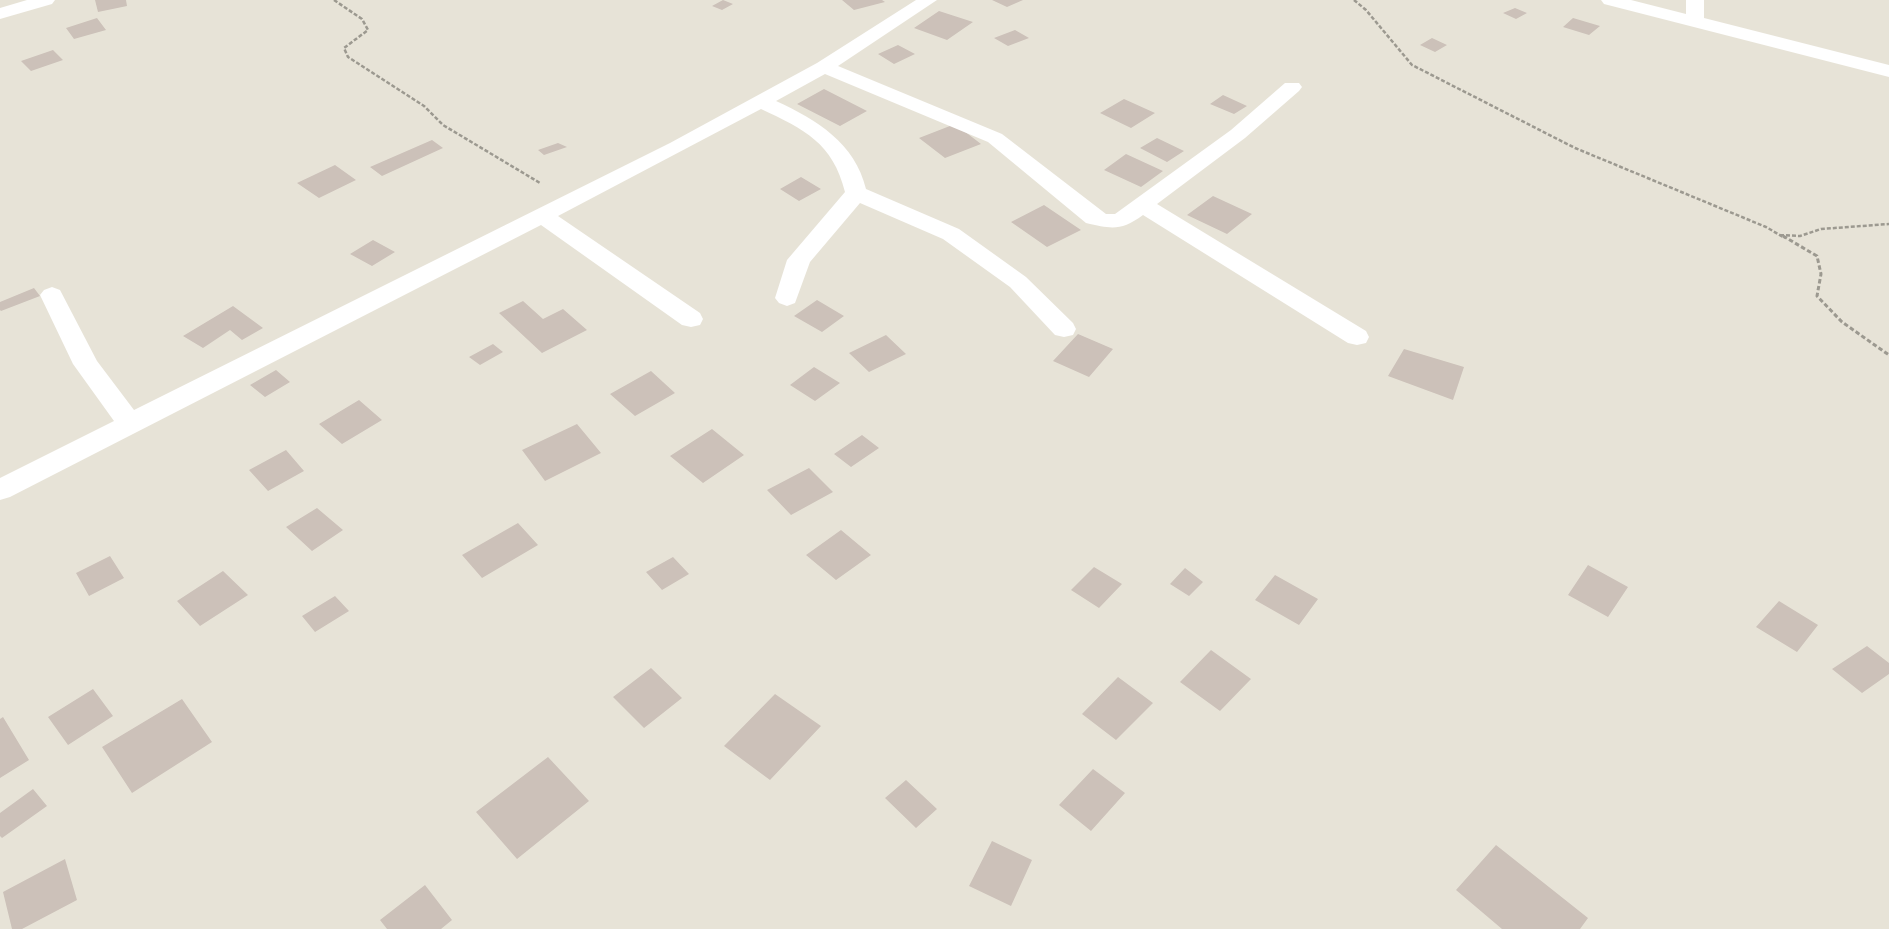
<!DOCTYPE html>
<html>
<head>
<meta charset="utf-8">
<style>
  body { margin:0 }
  canvas { display:block; background:#e7e3d7 }
</style>
</head>
<body>
<canvas width="1889" height="929"></canvas>
<script>
const ctx = document.querySelector('canvas').getContext('2d');
ctx.lineJoin = 'round';
function fill(path, color) {
  ctx.fillStyle = color;
  ctx.fill(path, 'evenodd');
}
function stroke(path, color, width, dash) {
  ctx.strokeStyle = color;
  ctx.lineWidth = width;
  ctx.lineCap = dash ? 'butt' : 'round';
  ctx.setLineDash(dash || []);
  ctx.stroke(path);
}
fill(new Path2D(`
  M95,0H126L127,6L98,12Z
  M723,0L733,4L722,10L712,6Z
  M842,0H882L885,2L854,10Z
  M992,0H1023L1007,7Z
  M1515,8L1527,13L1516,19L1503,13Z
  M939,11L973,22L947,40L914,28Z
  M97,18L106,30L74,39L66,28Z
  M1573,18L1600,26L1589,35L1563,27Z
  M1015,30L1029,38L1008,46L994,38Z
  M1432,38L1447,45L1435,52L1420,45Z
  M898,45L915,54L894,64L878,54Z
  M53,50L63,60L31,71L21,61Z
  M824,89L867,111L840,126L797,104Z
  M1223,95L1247,106L1234,114L1210,104Z
  M1124,99L1155,113L1131,128L1100,113Z
  M955,124L981,144L945,158L919,138Z
  M1157,138L1184,151L1167,162L1140,148Z
  M432,140L443,148L382,176L370,167Z
  M558,143L567,147L544,155L538,150Z
  M1126,154L1163,171L1141,187L1104,170Z
  M335,165L356,180L319,198L297,183Z
  M801,177L821,189L799,201L780,189Z
  M1213,196L1252,214L1227,234L1187,215Z
  M1044,205L1081,230L1047,247L1011,222Z
  M373,240L395,252L372,266L350,254Z
  M34,288L40,296L1,311L0,310V302Z
  M817,300L844,316L822,332L794,316Z
  M523,301L543,319L563,309L587,330L542,353L499,313Z
  M233,306L263,328L242,340L230,330L203,348L183,336Z
  M1078,334L1113,349L1089,377L1053,361Z
  M886,335L906,354L869,372L849,353Z
  M493,344L503,352L480,365L469,357Z
  M1404,349L1464,367L1453,400L1388,376Z
  M814,367L840,383L815,401L790,385Z
  M276,370L290,382L265,397L250,385Z
  M651,371L675,393L635,416L610,394Z
  M359,400L382,420L342,444L319,424Z
  M577,424L601,453L545,481L522,450Z
  M712,429L744,455L703,483L670,456Z
  M862,435L879,448L851,467L834,454Z
  M286,450L304,471L268,491L249,470Z
  M809,468L833,492L791,515L767,490Z
  M317,508L343,530L312,551L286,527Z
  M518,523L538,545L482,578L462,555Z
  M841,530L871,555L836,580L806,555Z
  M110,556L124,578L89,596L76,573Z
  M673,557L689,574L662,590L646,572Z
  M1588,565L1628,587L1608,617L1568,595Z
  M1094,567L1122,584L1099,608L1071,590Z
  M1185,568L1203,582L1189,596L1170,584Z
  M223,571L248,595L200,626L177,601Z
  M1275,575L1318,599L1299,625L1255,600Z
  M335,596L349,611L315,632L302,616Z
  M1779,601L1818,625L1797,652L1756,627Z
  M1867,646L1889,663V674L1862,693L1832,669Z
  M1211,650L1251,679L1220,711L1180,682Z
  M651,668L682,698L644,728L613,697Z
  M1118,677L1153,703L1116,740L1082,714Z
  M93,689L113,716L68,745L48,717Z
  M775,694L821,726L770,780L724,746Z
  M182,699L212,742L132,793L102,747Z
  M3,717L29,760L0,778V719Z
  M548,757L589,801L517,859L476,812Z
  M1093,769L1125,793L1091,831L1059,805Z
  M906,780L937,809L916,828L885,798Z
  M33,789L47,806L2,838L0,836V813Z
  M992,841L1032,860L1011,906L969,886Z
  M1496,845L1588,918L1580,929H1502L1456,890Z
  M65,859L77,900L22,929H12L3,892Z
  M425,885L452,920L441,929H387L380,920Z`), '#ccc1b9');
stroke(new Path2D(`
  M334,0L362,19L368,30L344,48L348,57L424,106L443,125L540,183
  M1354,0L1366,10L1412,65L1575,148L1766,227L1785,238
  M1780,235L1800,236L1821,229L1889,224`), '#9c9990', 2.5, [4, 2]);
stroke(new Path2D(`
  M1783,236L1817,256L1821,274L1817,296L1842,322L1889,355`), '#9c9990', 3, [4.5, 2.5]);
fill(new Path2D(`
  M27,0H55L52,4L0,19V8Z
  M916,0H937L838,66L1002,134L1106,214H1115L1231,130L1285,83H1299L1302,87L1299,91L1245,138L1157,204L1366,331L1369,337L1366,343L1357,345L1348,343L1143,215C1121,231 1112,229 1086,223L988,142L825,74L776,101C817,120 855,143 866,189L959,229L1026,277L1073,323L1076,329L1073,335L1064,337L1055,335L1010,287L943,239L860,203L810,262L795,303L787,306L779,303L775,298L787,260L845,192C833,143 804,129 761,109L558,216L700,313L703,319L700,325L691,327L682,325L541,225L10,497L0,500V478L114,421L73,364L40,295L44,290L52,287L60,290L97,361L134,410L670,143L817,63Z
  M1601,0H1631L1686,14V0H1704V18L1889,65V77L1604,4Z`), '#fff');
</script>
</body>
</html>
